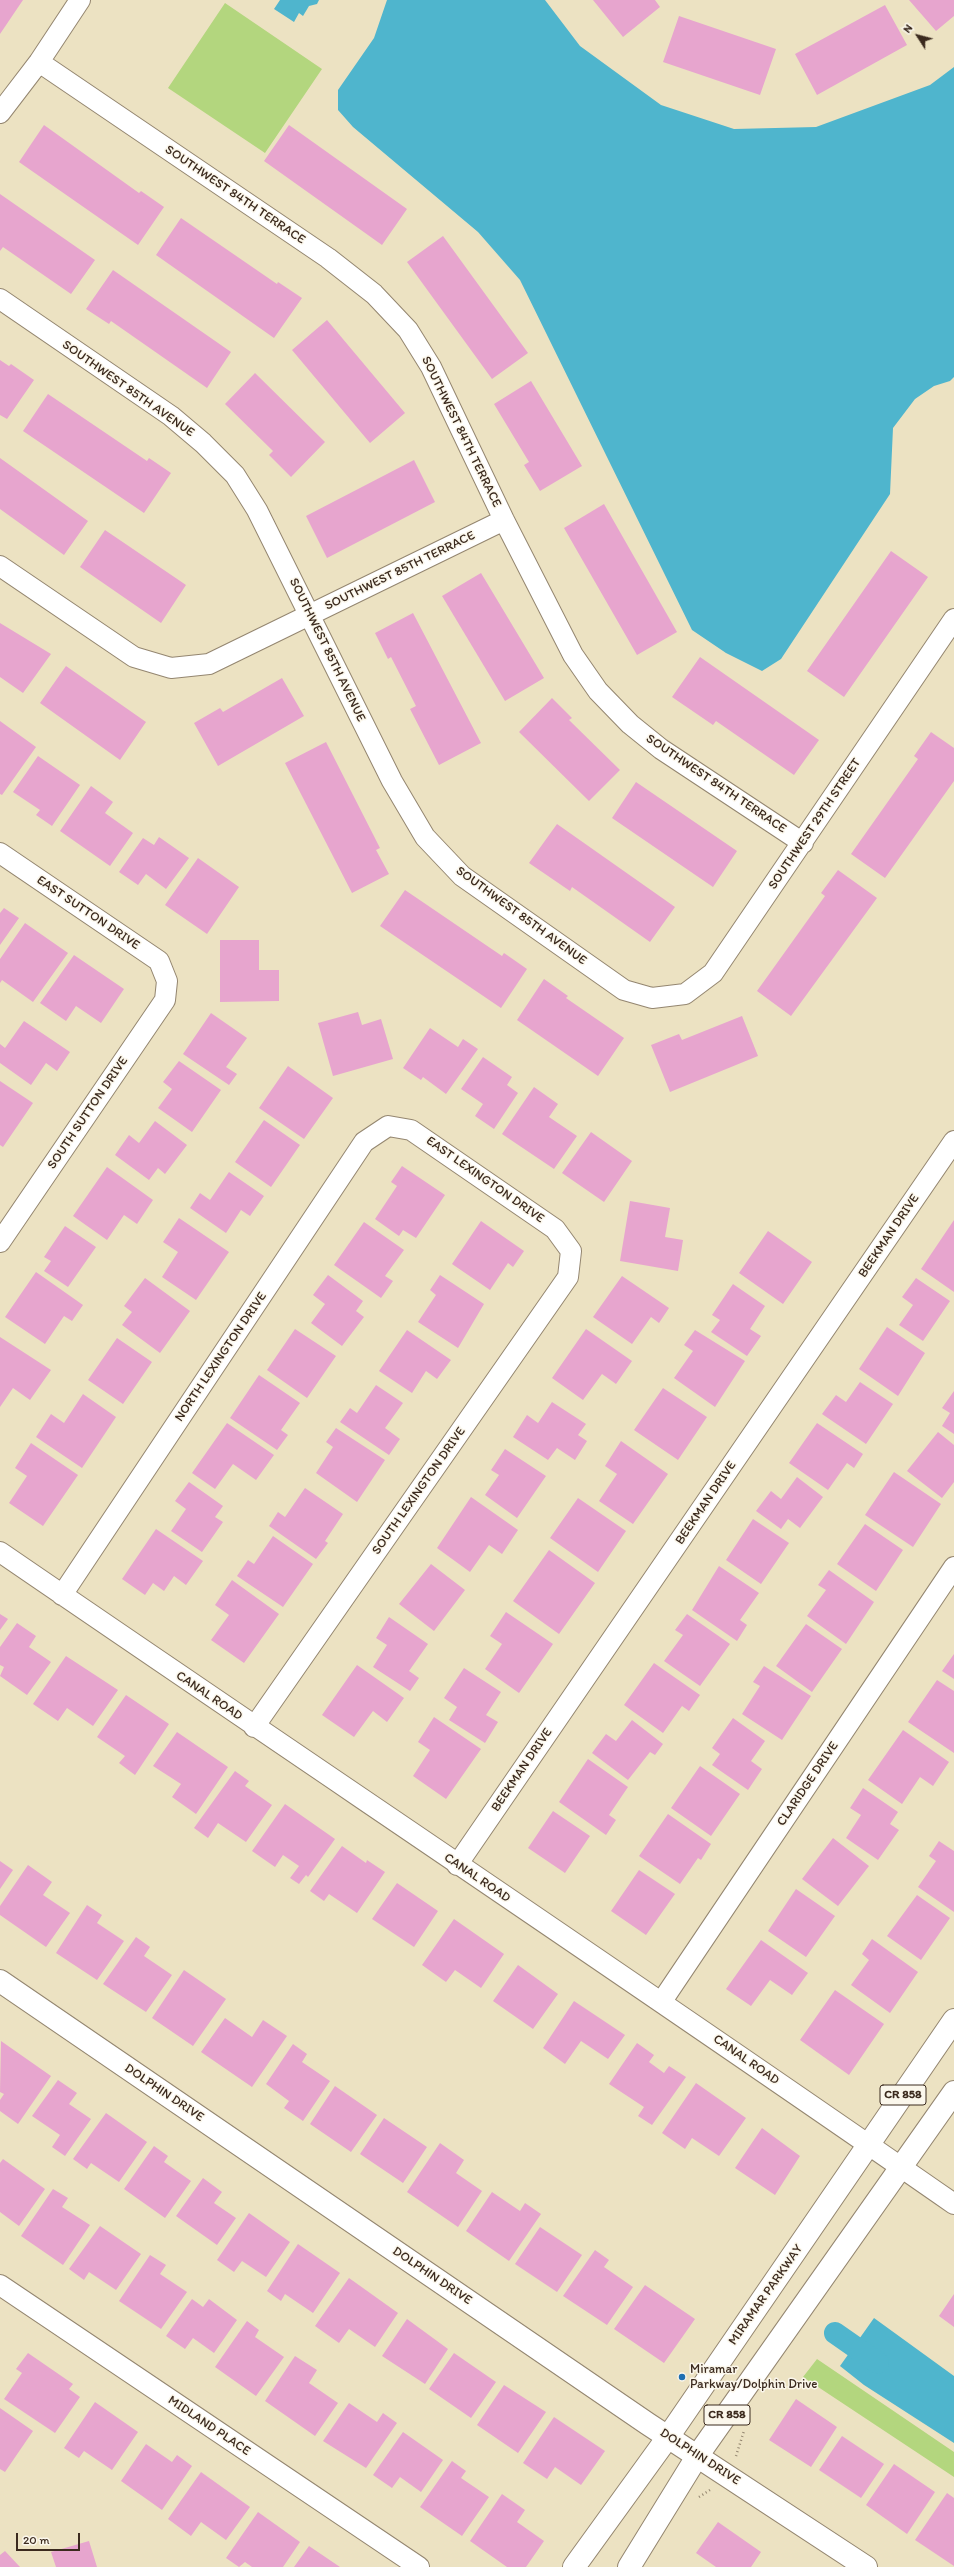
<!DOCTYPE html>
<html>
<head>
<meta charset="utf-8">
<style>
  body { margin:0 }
  #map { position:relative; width:954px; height:2567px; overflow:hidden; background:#ece2c2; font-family:Itim,sans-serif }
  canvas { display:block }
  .north { position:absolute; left:898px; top:16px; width:40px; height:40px; -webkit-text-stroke:3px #fbf7ec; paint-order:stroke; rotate:306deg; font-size:11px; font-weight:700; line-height:16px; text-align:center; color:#3b2a1e }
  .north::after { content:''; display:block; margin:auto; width:14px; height:18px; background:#3b2a1e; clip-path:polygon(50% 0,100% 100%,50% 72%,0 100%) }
  .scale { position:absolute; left:16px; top:2533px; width:64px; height:18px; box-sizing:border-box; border:2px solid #3b2a1e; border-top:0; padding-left:5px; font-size:12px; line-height:14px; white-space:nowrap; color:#3b2a1e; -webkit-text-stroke:3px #fbf7ec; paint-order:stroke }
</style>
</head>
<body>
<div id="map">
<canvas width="954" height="2567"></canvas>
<div class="north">N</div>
<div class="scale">20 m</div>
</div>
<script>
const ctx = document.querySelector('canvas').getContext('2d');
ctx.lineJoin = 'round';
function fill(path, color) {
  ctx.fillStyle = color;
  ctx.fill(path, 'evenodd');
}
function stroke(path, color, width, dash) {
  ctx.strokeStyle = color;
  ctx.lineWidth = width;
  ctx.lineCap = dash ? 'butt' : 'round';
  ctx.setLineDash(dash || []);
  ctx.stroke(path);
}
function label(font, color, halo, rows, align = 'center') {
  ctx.font = font + ' Itim,sans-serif';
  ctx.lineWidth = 3;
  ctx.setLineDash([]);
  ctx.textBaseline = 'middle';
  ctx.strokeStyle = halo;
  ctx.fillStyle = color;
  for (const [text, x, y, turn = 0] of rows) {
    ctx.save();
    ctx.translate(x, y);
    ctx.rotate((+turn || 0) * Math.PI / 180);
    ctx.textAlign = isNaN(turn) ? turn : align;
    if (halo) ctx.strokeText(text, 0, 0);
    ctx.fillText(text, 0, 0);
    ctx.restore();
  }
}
fill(new Path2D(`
  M225,3L322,69L265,153L168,88Z
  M817,2359L954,2452V2477L803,2377Z`), '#b3d67e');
fill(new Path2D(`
  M280,0H319L317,4L309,6L303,16L299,13L294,22L274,9Z
  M387,0H545L580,46L661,105L734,129L816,127L930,85L954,67V377L950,381L934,386L915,399L893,428L890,494L781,659L762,671L726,653L692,630L520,280L478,232L353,127L338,110V90L374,38Z
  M874,2318L954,2376V2443L864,2385L840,2366Z`), '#4fb5cd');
stroke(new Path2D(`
  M835,2333L878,2363`), '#4fb5cd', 22);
fill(new Path2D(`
  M0,0H23L0,34Z
  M593,0H655L660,7L623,37Z
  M909,0H954V16L936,31Z
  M885,5L907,45L817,95L795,54Z
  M679,16L776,49L760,95L663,62Z
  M44,125L139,193L141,191L164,207L138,245L19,162Z
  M289,125L407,209L382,245L264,161Z
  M0,194L95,260L71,294L3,247L0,251Z
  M181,218L277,284L278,282L302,298L274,338L156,255Z
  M443,236L528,353L492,379L407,262Z
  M113,270L231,352L207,388L111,321L109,324L86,309Z
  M327,320L405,413L370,443L292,350Z
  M0,360L9,366L11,364L34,380L7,419L0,415Z
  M255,373L325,442L291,477L269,455L273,451L225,404Z
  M531,381L582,466L540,491L524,465L529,462L494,404Z
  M48,394L147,461L149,458L171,473L144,513L23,431Z
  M0,458L88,521L64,555L0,509Z
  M414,460L435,502L327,558L306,516Z
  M604,504L677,632L637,655L564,528Z
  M105,530L186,585L161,623L80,567Z
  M891,551L928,577L844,697L807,671Z
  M481,573L544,678L505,701L442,596Z
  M413,613L481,743L439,765L410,709L416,706L391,657L388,659L375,633Z
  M0,623L51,654L23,693L0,677Z
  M700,657L819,740L794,775L716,721L713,725L672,697Z
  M66,666L146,722L120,760L40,703Z
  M282,678L304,716L218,766L194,723L220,708L223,712Z
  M552,698L572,718L569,720L620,770L589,801L519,732Z
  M0,721L36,747L2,795L0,794Z
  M931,732L954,748V781L885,878L851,854L918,759L914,756Z
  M326,742L380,848L376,850L389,874L352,893L285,763Z
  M38,756L80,785L52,826L36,815L40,810L13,792Z
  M636,782L737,851L713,887L612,818Z
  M91,786L113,802L105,813L133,833L110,866L60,831Z
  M557,824L675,907L650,942L572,887L570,891L529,863Z
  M159,837L189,858L166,889L146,874L138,885L119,872L143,838L154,845Z
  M198,858L239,887L207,934L165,905Z
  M838,870L877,898L791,1016L757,991L825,896L821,893Z
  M405,890L502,956L504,953L527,969L501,1008L380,926Z
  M4,908L19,918L0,945V913Z
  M25,923L68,953L33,1002L2,980L0,983V959Z
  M220,940H259V970H279V1001L220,1002Z
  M74,955L124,989L101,1023L76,1006L66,1021L40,1003Z
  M544,979L568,996L566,998L624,1038L598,1076L517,1020Z
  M358,1012L362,1025L381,1019L393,1059L333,1076L318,1023Z
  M211,1013L247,1038L226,1067L237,1074L229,1085L183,1054Z
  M742,1016L758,1056L670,1092L651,1045L679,1034L682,1040Z
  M24,1021L70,1052L57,1071L46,1063L31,1085L0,1063V1044L5,1048Z
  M430,1028L458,1047L463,1039L478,1049L446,1094L423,1077L421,1080L403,1068Z
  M483,1057L512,1077L507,1085L518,1093L494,1129L475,1116L483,1104L461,1089Z
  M179,1061L221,1090L192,1132L158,1108L172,1089L163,1082Z
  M288,1066L333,1098L304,1139L259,1108Z
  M0,1081L33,1103L3,1147L0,1145Z
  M534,1087L558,1104L549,1117L577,1136L554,1169L502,1134Z
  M264,1120L300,1145L271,1187L235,1162Z
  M155,1121L187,1145L165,1174L158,1168L149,1180L115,1155L129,1135L139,1143Z
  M591,1132L632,1161L604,1202L562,1173Z
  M402,1166L445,1195L416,1238L403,1230L399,1236L375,1219L397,1186L391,1182Z
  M107,1167L153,1200L137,1224L124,1215L107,1240L73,1216Z
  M229,1172L264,1196L250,1216L241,1210L226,1233L190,1208L200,1193L210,1200Z
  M630,1201L670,1208L665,1237L683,1240L678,1271L620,1261Z
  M179,1218L229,1252L196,1300L162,1277L178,1252L163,1242Z
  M954,1220V1292L921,1269Z
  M481,1221L524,1251L513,1267L508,1263L490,1290L452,1264Z
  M364,1222L404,1250L385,1276L393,1281L381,1298L334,1265Z
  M65,1226L96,1247L68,1287L44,1271L51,1261L44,1257Z
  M768,1231L812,1262L783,1304L739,1273Z
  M36,1272L83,1305L72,1321L64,1316L45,1344L5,1317Z
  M328,1275L363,1301L356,1311L364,1317L342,1346L311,1323L325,1304L313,1295Z
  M440,1275L484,1304L458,1348L418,1322L436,1295L430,1290Z
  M622,1276L669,1308L659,1323L651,1317L632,1344L593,1317Z
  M145,1278L190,1311L160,1353L122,1325L132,1312L124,1306Z
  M916,1278L950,1301L923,1341L899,1325L913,1305L902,1297Z
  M733,1284L765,1306L750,1329L761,1336L747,1356L711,1332L720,1320L712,1315Z
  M887,1327L925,1353L898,1396L859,1369Z
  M295,1329L336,1356L307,1398L267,1370Z
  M586,1329L632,1361L616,1384L602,1374L583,1400L552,1378Z
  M407,1330L451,1360L437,1379L426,1371L412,1393L379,1371Z
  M695,1330L745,1361L715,1407L674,1378L693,1351L684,1345Z
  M0,1337L51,1370L30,1400L13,1388L0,1407Z
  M117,1338L152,1362L123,1404L88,1380Z
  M259,1375L300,1403L281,1430L288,1435L277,1450L230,1418Z
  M860,1382L893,1404L866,1444L822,1414L836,1395L846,1402Z
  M376,1385L403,1403L385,1428L400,1439L389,1455L340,1422L350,1408L357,1413Z
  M663,1388L707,1417L678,1460L634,1430Z
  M954,1391V1434L942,1426L950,1413L942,1408Z
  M83,1394L116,1417L82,1468L36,1437L51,1414L64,1423Z
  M552,1402L586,1424L578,1435L587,1441L575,1460L557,1448L548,1460L513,1437L527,1415L538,1423Z
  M227,1423L274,1455L256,1480L233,1464L215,1489L192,1473Z
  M817,1423L863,1454L854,1468L847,1463L828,1490L789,1463Z
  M336,1428L385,1460L357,1502L316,1473L333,1447L326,1442Z
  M938,1432L954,1445V1482L942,1498L907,1471Z
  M621,1441L668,1474L633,1524L599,1501L617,1474L605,1466Z
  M31,1443L78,1475L43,1526L9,1503L27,1476L15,1468Z
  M505,1449L546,1476L517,1518L485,1495L499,1475L491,1470Z
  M894,1472L941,1504L913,1547L865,1515Z
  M797,1477L823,1497L800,1528L788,1519L781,1529L756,1511L771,1491L781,1499Z
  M189,1482L223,1506L215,1517L223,1522L202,1552L171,1531L186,1509L175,1501Z
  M305,1488L343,1514L325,1541L328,1543L316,1559L269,1526L278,1512L285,1517Z
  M471,1497L518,1530L502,1554L489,1545L470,1572L437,1548Z
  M578,1498L626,1531L598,1572L550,1538Z
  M753,1519L789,1543L761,1584L726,1560Z
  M865,1524L903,1550L876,1591L837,1564Z
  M156,1529L203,1561L186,1585L174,1576L164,1591L153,1583L145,1595L122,1579Z
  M273,1536L313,1564L283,1607L237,1576L248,1560L254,1564Z
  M549,1550L595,1583L559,1634L513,1601Z
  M431,1564L465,1590L434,1631L399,1604Z
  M719,1566L759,1593L740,1620L747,1625L737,1641L692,1610Z
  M829,1570L874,1602L846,1644L807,1616L826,1590L818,1585Z
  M232,1580L279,1614L244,1663L211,1640L229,1615L215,1605Z
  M506,1612L553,1644L519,1693L485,1669L502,1644L490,1636Z
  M0,1614L8,1619L0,1630Z
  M687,1614L730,1644L700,1686L664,1661L683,1635L675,1630Z
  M389,1617L428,1644L409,1671L419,1678L410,1691L373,1667L387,1645L376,1638Z
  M17,1623L36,1636L29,1647L51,1662L27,1695L0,1676L4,1667L0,1665V1647Z
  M806,1624L842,1649L812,1692L776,1666Z
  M954,1654V1679L942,1671Z
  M66,1656L118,1690L93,1726L67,1708L58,1721L33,1704Z
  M654,1663L700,1695L689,1711L682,1706L663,1733L624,1705Z
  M357,1665L404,1698L387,1722L373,1711L354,1737L322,1715Z
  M764,1666L811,1696L782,1740L742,1714L760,1686L753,1682Z
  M464,1668L501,1692L486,1715L498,1722L485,1743L449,1720L457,1707L444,1698Z
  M937,1680L954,1691V1753L908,1722Z
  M126,1695L169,1724L135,1775L119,1763L125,1756L97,1737Z
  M434,1717L481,1749L446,1799L413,1776L430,1750L418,1742Z
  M733,1718L765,1741L751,1761L762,1769L748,1790L712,1765L720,1754L712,1748Z
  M632,1720L663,1744L655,1755L650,1752L628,1780L592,1753L606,1734L616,1741Z
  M903,1730L949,1762L933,1786L920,1777L902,1804L868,1780Z
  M177,1732L228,1767L196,1814L172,1797L181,1784L153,1766Z
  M588,1759L628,1787L609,1815L616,1820L606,1835L559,1802Z
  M700,1766L740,1794L711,1836L671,1808Z
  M235,1771L249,1781L245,1786L272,1805L246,1842L218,1823L208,1838L194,1828Z
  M863,1788L898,1812L890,1824L899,1830L878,1860L846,1838L861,1815L850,1808Z
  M285,1804L335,1839L308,1877L306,1875L299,1884L290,1878L299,1866L283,1855L275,1867L252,1851Z
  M553,1811L590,1836L565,1873L528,1848Z
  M668,1814L711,1844L701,1860L698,1858L680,1884L639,1856Z
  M833,1838L869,1866L838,1906L802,1879Z
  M939,1841L954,1851V1912L918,1887L936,1861L929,1856Z
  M342,1846L366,1863L367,1860L385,1872L357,1913L329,1894L324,1901L310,1891Z
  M0,1861L13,1870L0,1889Z
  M28,1865L52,1882L43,1895L70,1913L46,1947L0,1915V1906Z
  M639,1870L675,1894L646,1935L611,1911Z
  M397,1883L438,1911L414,1947L372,1919Z
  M796,1889L835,1916L806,1957L768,1931Z
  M917,1895L950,1918L921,1960L887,1936Z
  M87,1905L102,1915L97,1923L124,1941L97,1980L56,1953Z
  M454,1919L504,1954L481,1988L455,1970L446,1982L422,1965Z
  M136,1937L150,1947L144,1956L172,1975L146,2012L103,1984Z
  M872,1939L918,1972L890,2013L851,1985L869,1960L862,1954Z
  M761,1940L808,1973L792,1995L770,1980L751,2006L726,1989Z
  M518,1965L558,1994L533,2029L493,2001Z
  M184,1970L226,1999L193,2046L152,2018Z
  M835,1990L884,2024L849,2075L800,2040Z
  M574,2001L625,2035L608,2059L581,2041L565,2064L543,2048Z
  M225,2018L252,2037L263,2020L287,2036L252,2087L201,2052Z
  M1,2041L51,2076L18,2124L0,2111V2100L4,2094L0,2092Z
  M637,2043L654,2055L649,2062L664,2073L669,2066L686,2077L652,2125L638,2116L644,2107L609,2084Z
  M293,2044L307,2054L302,2062L330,2081L303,2121L284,2108L289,2101L266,2084Z
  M58,2080L77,2093L69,2104L91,2119L65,2156L52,2147L60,2135L32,2116Z
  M696,2083L746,2118L719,2156L692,2138L685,2149L662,2133Z
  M335,2086L377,2115L351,2152L310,2124Z
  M106,2113L147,2142L119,2182L91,2163L87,2169L73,2159Z
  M384,2118L427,2147L403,2183L360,2154Z
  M762,2128L800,2156L775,2195L735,2168Z
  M440,2143L464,2160L456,2173L482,2191L458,2227L407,2192Z
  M154,2146L168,2156L164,2162L191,2181L165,2218L124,2189Z
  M3,2159L45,2189L19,2226L0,2212V2163Z
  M203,2178L222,2192L214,2203L236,2218L217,2245L176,2216Z
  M53,2189L68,2198L62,2207L90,2225L63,2265L21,2236Z
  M492,2192L520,2211L525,2203L541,2214L509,2261L466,2231Z
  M249,2213L290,2242L266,2277L242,2261L234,2272L217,2260Z
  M100,2226L141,2254L116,2290L89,2272L84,2280L69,2269Z
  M540,2227L582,2255L557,2292L515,2264Z
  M298,2244L340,2273L313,2313L285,2294L281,2301L267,2291Z
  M595,2250L609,2260L604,2267L633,2287L607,2325L563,2296Z
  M150,2255L166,2265L160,2274L187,2292L161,2329L119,2301Z
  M349,2278L398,2313L375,2347L349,2329L339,2343L315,2326Z
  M645,2285L695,2319L664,2363L614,2329Z
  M954,2294V2327L939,2316Z
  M192,2299L203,2307L209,2299L237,2320L214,2353L193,2338L185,2349L166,2336Z
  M407,2319L448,2349L425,2384L382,2356Z
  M247,2321L259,2330L255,2337L284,2357L256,2396L215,2367Z
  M28,2353L73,2384L69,2389L80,2397L55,2433L4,2399L22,2373L16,2369Z
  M454,2353L496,2382L471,2418L429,2389Z
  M295,2356L317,2370L309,2383L338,2403L315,2436L265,2401Z
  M504,2385L546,2412L518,2453L477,2425Z
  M796,2399L837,2427L811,2467L769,2440Z
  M95,2402L138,2432L112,2470L84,2451L79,2458L64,2448Z
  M349,2403L377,2422L383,2413L397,2423L366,2468L323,2441Z
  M0,2408L33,2431L5,2472L0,2469Z
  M554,2417L605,2451L581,2485L555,2467L547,2479L523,2463Z
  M403,2432L443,2460L421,2492L400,2477L392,2488L373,2475Z
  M842,2436L884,2464L861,2498L819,2470Z
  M146,2444L172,2462L177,2455L192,2466L162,2510L121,2481Z
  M452,2461L466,2471L461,2478L489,2497L462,2536L420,2507Z
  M894,2464L935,2492L907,2534L866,2505Z
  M201,2472L250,2507L226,2540L201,2522L191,2536L168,2519Z
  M947,2493L954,2498V2566L915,2540Z
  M502,2494L525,2510L517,2522L544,2541L526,2567H507L470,2541Z
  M258,2512L300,2542L283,2567H252L245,2562L239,2567L226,2558Z
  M718,2522L761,2552L751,2567H716L696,2553Z
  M89,2541L97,2567H56L51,2552Z
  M309,2546L340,2567H294Z
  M5,2551L20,2567H0V2555Z`), '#e7a5ce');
const street = new Path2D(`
  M39,62L328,258L374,294L408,330L431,367L504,520L573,655L598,691L630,724L661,749L803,843
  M0,113L39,62L80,0
  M0,299L171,416L203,443L235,475L257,510L392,781L425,837L462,876L624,990L652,998L685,994L713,973L954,619
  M0,566L134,657L171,668L209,664L504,520
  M0,853L159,961L167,981L165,1000L0,1242
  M0,1552C318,1770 638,1984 954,2204
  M62,1595L364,1142L388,1126L411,1130L555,1229L571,1251L568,1277L254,1727
  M457,1865L954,1141
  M662,2001L954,1567
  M0,2285L419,2567`);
const secondary = new Path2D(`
  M0,1981L648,2424L866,2567`);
const primary = new Path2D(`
  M574,2567L668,2437L954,2020
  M629,2567L698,2455L954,2092`);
stroke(street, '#948670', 22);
stroke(secondary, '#948670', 24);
stroke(primary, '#948670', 24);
stroke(new Path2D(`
  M736,2456L744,2431
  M699,2497L710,2490`), '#948670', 2.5, [1, 3]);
stroke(street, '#fff', 20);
stroke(secondary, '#fff', 22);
stroke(primary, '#fff', 22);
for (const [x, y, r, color] of [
  [682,2377,4,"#1f6fb2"]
]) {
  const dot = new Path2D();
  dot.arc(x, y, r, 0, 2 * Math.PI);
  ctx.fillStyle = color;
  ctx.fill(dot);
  stroke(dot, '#fbf7ec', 1.5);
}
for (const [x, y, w] of [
  [903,2095,46],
  [727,2415,46]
]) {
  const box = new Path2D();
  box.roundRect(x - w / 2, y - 10, w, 20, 3);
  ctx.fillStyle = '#fbf7ec';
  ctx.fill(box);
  stroke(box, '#3b2a1e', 1);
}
label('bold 12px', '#3b2a1e', null, [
  ["CR 858",903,2095],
  ["CR 858",727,2415]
]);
label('13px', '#3b2a1e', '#fbf7ec', [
  ["SOUTHWEST 84TH TERRACE",235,195,34],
  ["SOUTHWEST 85TH AVENUE",128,389,35],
  ["SOUTHWEST 84TH TERRACE",461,432,64],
  ["SOUTHWEST 85TH TERRACE",400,571,-26],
  ["SOUTHWEST 85TH AVENUE",327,650,64],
  ["SOUTHWEST 84TH TERRACE",716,784,34],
  ["SOUTHWEST 29TH STREET",815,824,-56],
  ["EAST SUTTON DRIVE",88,913,34],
  ["SOUTHWEST 85TH AVENUE",521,916,36],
  ["SOUTH SUTTON DRIVE",88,1113,-56],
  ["EAST LEXINGTON DRIVE",485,1180,35],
  ["BEEKMAN DRIVE",889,1236,-56],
  ["NORTH LEXINGTON DRIVE",221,1357,-56],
  ["SOUTH LEXINGTON DRIVE",419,1491,-55],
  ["BEEKMAN DRIVE",706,1503,-56],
  ["CANAL ROAD",209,1696,34],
  ["BEEKMAN DRIVE",522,1770,-56],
  ["CLARIDGE DRIVE",808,1784,-56],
  ["CANAL ROAD",477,1878,34],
  ["CANAL ROAD",746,2060,35],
  ["DOLPHIN DRIVE",164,2093,34],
  ["DOLPHIN DRIVE",432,2276,34],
  ["MIRAMAR PARKWAY",766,2295,-55],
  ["MIDLAND PLACE",209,2426,34],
  ["DOLPHIN DRIVE",700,2457,33]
]);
label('13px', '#3b2a1e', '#fbf7ec', [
  ["Miramar",690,2370],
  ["Parkway/Dolphin Drive",690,2385]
], 'left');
</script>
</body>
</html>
